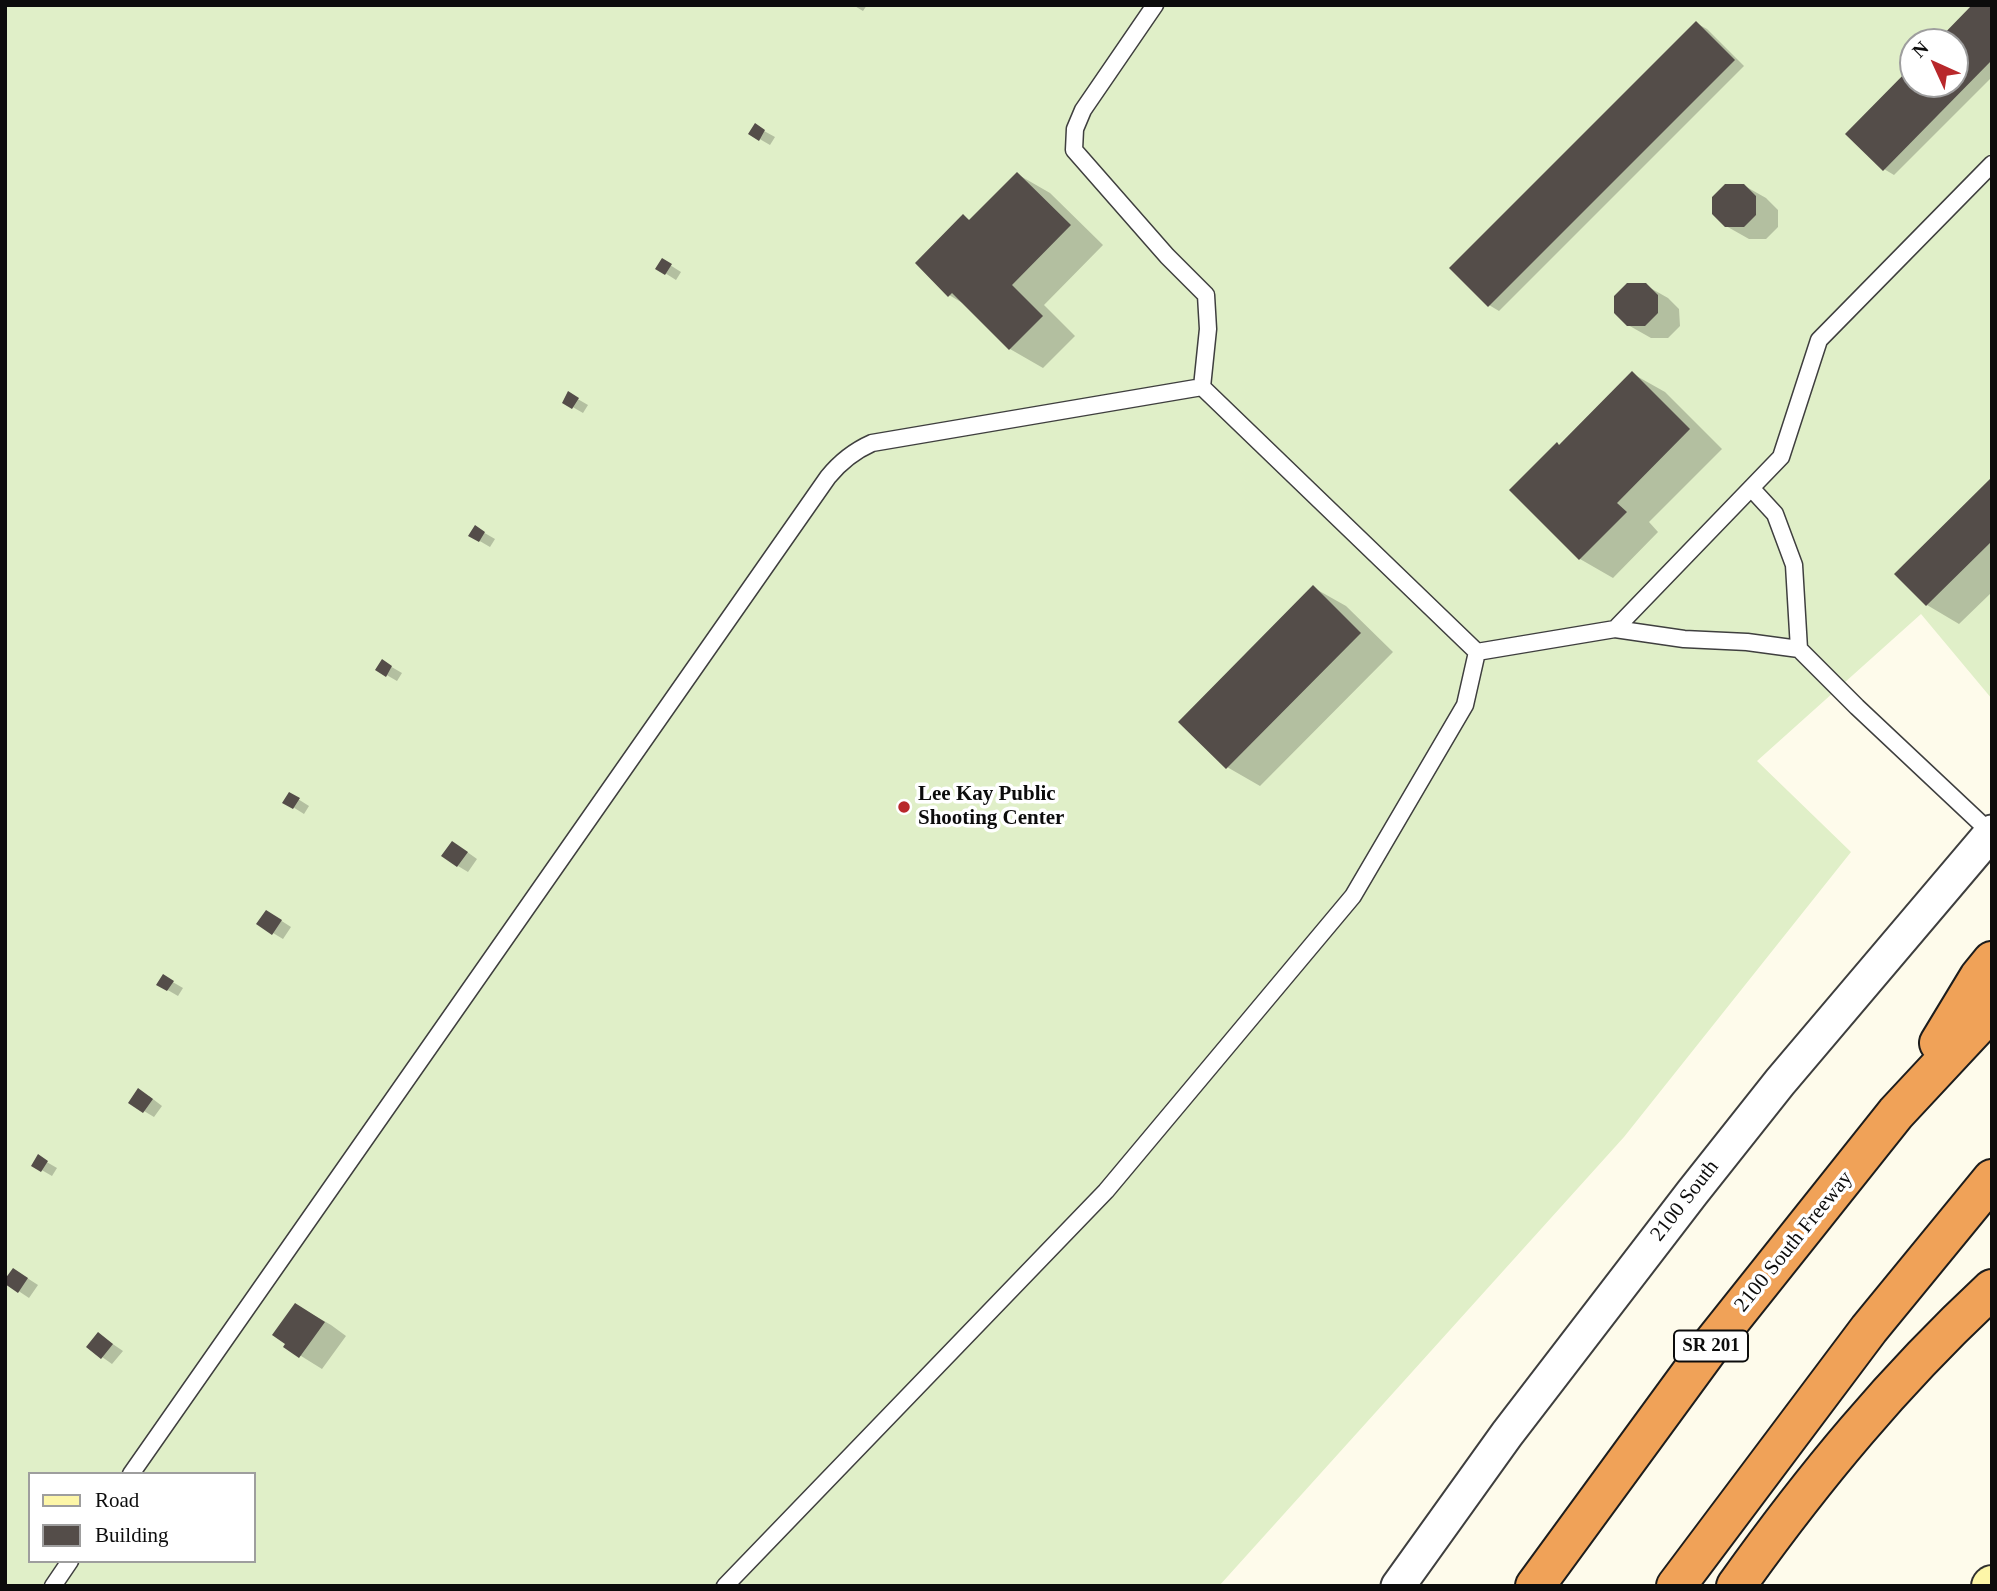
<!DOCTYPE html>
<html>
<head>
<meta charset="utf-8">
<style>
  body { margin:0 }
  #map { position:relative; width:1997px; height:1591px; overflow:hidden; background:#fefbeb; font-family:Georgia,serif }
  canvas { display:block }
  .frame { position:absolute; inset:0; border:7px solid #0c0c0c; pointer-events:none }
  .legend { position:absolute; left:28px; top:1472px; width:228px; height:91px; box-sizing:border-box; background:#fff; border:2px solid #9e9e9e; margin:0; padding:9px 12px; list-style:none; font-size:21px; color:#0c0c0c }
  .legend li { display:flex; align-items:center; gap:14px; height:35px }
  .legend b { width:35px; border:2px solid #9e9e9e }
  .north { position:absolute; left:1899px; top:28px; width:70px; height:70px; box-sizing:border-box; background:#fff; border:2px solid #9e9e9e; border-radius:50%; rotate:315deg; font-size:19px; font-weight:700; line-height:28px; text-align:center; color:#0c0c0c }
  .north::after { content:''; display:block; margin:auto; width:24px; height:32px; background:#b8282b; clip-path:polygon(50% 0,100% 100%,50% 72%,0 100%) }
</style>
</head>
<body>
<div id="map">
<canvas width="1997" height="1591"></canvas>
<div class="frame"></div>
<ul class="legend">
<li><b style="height:9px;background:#fdf6a8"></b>Road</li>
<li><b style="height:19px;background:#544d49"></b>Building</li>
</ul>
<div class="north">N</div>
</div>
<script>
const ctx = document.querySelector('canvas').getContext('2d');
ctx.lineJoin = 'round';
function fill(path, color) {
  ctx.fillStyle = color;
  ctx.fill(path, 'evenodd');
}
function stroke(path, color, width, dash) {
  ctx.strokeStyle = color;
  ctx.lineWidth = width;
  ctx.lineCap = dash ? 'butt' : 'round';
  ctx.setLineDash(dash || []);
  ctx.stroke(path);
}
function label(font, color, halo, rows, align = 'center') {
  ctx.font = font + ' Georgia,serif';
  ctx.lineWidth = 7;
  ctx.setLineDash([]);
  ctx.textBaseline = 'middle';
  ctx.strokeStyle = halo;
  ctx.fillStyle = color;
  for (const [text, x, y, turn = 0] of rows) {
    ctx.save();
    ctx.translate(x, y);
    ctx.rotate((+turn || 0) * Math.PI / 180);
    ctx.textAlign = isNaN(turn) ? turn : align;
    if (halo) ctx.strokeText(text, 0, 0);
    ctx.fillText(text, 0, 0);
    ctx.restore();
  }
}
fill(new Path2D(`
  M5,5H1992V699L1921,614L1757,761L1851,852L1624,1137L1219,1586H5ZM1913,42H1955V84H1913ZM30,1474H254V1561H30Z`), '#e0efc8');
fill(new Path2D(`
  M853,5H867L863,11Z
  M1992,5V77L1894,175L1884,169L1913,67V84H1955V42H1938Z
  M1696,23L1707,29L1744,66L1499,311L1489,305Z
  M755,126L775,137L770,145L751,134Z
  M1017,174L1050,193L1103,245L1044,305L1075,336L1043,368L1010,349L966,305L949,295L964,217L971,221Z
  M1743,185L1766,198L1778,210V227L1766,239H1749L1726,226Z
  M662,260L681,272L676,280L657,268Z
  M1645,285L1668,298L1679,309L1680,326L1668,338H1651L1628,325Z
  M1633,374L1665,392L1722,449L1649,522L1658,532L1613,578L1580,559L1560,446Z
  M569,394L588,405L583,413L564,402Z
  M1992,479V592L1959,624L1927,605Z
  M476,528L495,539L490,547L471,536Z
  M1314,588L1346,606L1393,652L1260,786L1227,767Z
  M383,662L402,673L397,681L378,670Z
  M290,794L309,806L304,814L285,802Z
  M463,849L477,859L468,872L458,866Z
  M277,918L291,927L283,939L273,933Z
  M164,977L183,988L178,996L159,985Z
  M149,1096L162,1106L154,1117L144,1111Z
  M38,1157L57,1168L52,1176L33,1165Z
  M24,1276L38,1285L29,1298L5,1282Z
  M296,1305L331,1325L346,1336L322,1369L285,1346Z
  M98,1334L123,1351L112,1364L88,1347Z`), '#0003');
fill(new Path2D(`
  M1972,5H1992V60L1883,171L1845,134L1913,65V84H1955V42H1936Z
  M1696,21L1735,60L1488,307L1449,268Z
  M755,123L765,130L759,141L748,134Z
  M1017,172L1071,225L1012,285L1043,316L1009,350L952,293L948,297L915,263L963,214L969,220Z
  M1725,184H1744L1756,196V215L1744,227H1725L1712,214V197Z
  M662,258L672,264L665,275L655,269Z
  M1627,283H1646L1658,295V313L1645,326H1627L1614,313V296Z
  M1632,371L1690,429L1617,503L1627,512L1579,560L1509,490L1557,442L1559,445Z
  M568,391L579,398L572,409L562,403Z
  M1992,477V541L1926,606L1894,574Z
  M475,525L485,532L479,542L468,536Z
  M1313,585L1361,633L1226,769L1178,722Z
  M382,659L392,666L386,677L375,670Z
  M289,792L300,798L293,809L282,803Z
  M452,841L468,852L457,867L441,856Z
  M266,910L282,920L272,935L256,924Z
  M163,974L174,981L167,991L156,985Z
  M138,1088L153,1099L143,1113L128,1103Z
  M38,1154L48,1161L41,1172L31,1166Z
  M13,1268L28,1278L18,1293L5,1284V1279Z
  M295,1303L325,1322L299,1358L283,1347L285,1344L272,1335Z
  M98,1332L113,1344L101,1359L86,1347Z`), '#544d49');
const lane = new Path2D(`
  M1155,5L1083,110L1075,129L1074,150L1167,256L1206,295L1208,329L1202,387
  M1752,489L1775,514L1794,565L1799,649
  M1615,629L1781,457L1819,340L1992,164
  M131,1474L828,477C841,461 854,451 872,443L1202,387L1477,652L1615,629L1684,639L1747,642L1799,649L1857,707L1991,833
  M53,1586L70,1561
  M725,1586L1106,1191L1353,896L1465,705L1477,652`);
const street = new Path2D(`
  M1398,1586L1507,1434L1692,1193L1780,1082L1992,832`);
const secondary = new Path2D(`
  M1991,1586L1992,1585`);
const highway = new Path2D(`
  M1939,1043L1979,977L1992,961
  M1535,1586L1712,1344L1896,1113L1992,1010
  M1676,1586L1869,1329L1992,1179
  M1736,1586C1813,1478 1894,1380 1992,1289`);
stroke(lane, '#3f3f3f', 19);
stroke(street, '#3f3f3f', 37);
stroke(secondary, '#2e2e2e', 42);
stroke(highway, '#1d1d1d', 42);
stroke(lane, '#fff', 16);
stroke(street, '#fff', 33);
stroke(secondary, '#fdf6a8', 38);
stroke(highway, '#f0a258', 38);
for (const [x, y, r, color] of [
  [904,807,7,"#b8282b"]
]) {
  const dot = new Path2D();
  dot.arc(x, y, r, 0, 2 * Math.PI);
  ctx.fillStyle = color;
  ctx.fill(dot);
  stroke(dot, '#fff', 2.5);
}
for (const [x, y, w] of [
  [1711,1346,74]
]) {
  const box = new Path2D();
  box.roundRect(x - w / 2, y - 15.5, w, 31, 5);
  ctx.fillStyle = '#fff';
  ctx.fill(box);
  stroke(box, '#0c0c0c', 2);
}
label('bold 19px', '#0c0c0c', null, [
  ["SR 201",1711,1346]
]);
label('bold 21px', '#0c0c0c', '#fff', [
  ["Lee Kay Public",918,795],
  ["Shooting Center",918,819]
], 'left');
label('21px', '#0c0c0c', '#fff', [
  ["2100 South",1685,1201,-52],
  ["2100 South Freeway",1794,1242,-51]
]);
</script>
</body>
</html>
